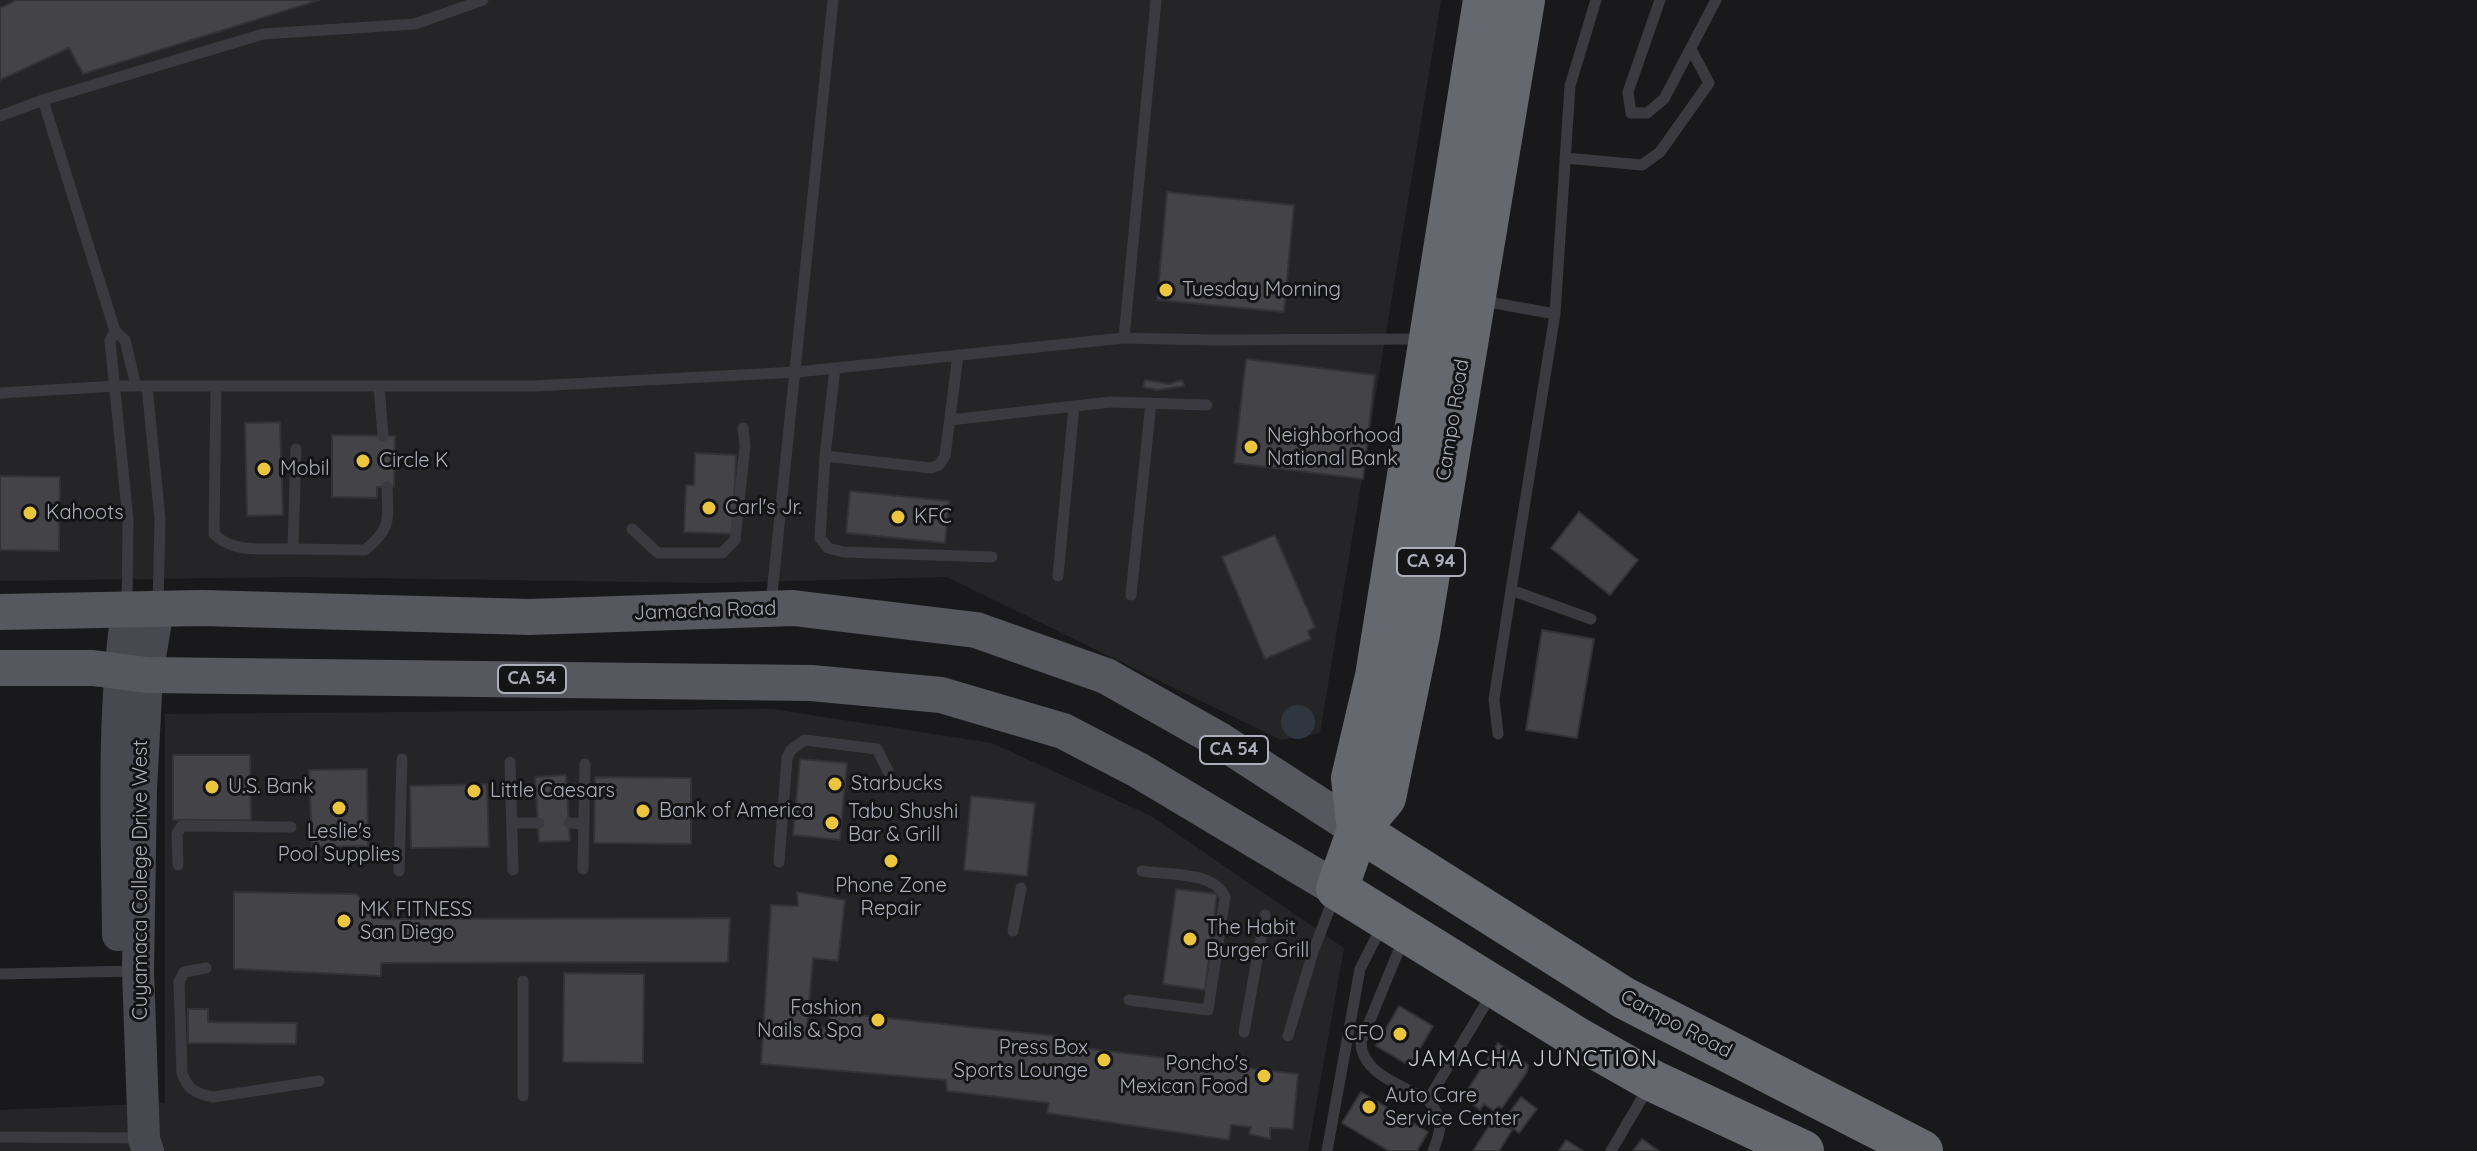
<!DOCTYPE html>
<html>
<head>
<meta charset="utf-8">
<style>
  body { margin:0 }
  canvas { display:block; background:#19191b }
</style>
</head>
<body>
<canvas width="2477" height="1151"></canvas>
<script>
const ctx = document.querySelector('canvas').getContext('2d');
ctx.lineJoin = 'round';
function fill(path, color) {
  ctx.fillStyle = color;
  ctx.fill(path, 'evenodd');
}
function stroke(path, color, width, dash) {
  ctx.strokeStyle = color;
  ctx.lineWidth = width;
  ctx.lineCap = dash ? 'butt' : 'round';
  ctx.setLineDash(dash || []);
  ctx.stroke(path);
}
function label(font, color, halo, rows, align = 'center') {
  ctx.font = font + ' Quicksand,sans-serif';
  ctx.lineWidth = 6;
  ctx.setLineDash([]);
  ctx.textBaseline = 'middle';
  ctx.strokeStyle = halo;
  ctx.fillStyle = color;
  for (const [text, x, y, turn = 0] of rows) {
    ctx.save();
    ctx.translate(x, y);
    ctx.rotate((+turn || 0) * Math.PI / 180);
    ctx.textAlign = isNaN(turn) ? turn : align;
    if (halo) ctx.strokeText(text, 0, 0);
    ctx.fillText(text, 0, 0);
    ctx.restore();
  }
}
fill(new Path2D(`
  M0,0H1441L1320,733L1281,740L947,577L711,583L296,577L0,581Z
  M772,709L992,743L1151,816L1344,948L1308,1151H0V1110L165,1103V714Z`), '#252528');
fill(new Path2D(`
  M1281 722a17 17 0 1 1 34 0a17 17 0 1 1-34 0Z`), '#2f363f');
const building = new Path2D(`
  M16,0H319L83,74L69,48L0,80V8Z
  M1167,192L1294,205L1284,312L1157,300Z
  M1246,359L1375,375L1363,479L1234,463Z
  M1145,380L1169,384L1182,380L1184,386L1157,390L1143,387Z
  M280,422L283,515L247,516L245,423Z
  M332,435L395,436L394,487H377V498L332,497Z
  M695,453L736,455L733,534L684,532L686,485H694Z
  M0,476L60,477L59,551L0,550Z
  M850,491L949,501L945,543L846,533Z
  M1579,512L1638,560L1610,595L1551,548Z
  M1275,535L1315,627L1308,631L1311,639L1265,659L1222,557Z
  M1542,630L1594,639L1577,738L1526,730Z
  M173,755H250L251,820H173Z
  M800,759L847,763L840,840L793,835Z
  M367,769L368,846L312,847L309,770Z
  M566,775L570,841L539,842L535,777Z
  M595,777L691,778V844L594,843Z
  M487,784L489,847L411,848L410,786Z
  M971,796L1035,803L1027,876L964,870Z
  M885,855L898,857L896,868L884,866Z
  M1176,889L1217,894L1205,990L1163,984Z
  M234,892L356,894L383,919L730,918L728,962L381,963V976L234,969Z
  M797,892L845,900L838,961L813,958L807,1028L829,1027L830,1012L1056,1036L1058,1045L1298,1074L1293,1129L1270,1128V1139L1249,1134L1251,1127L1231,1125L1229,1140L1047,1113L1049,1103L947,1091L946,1080L761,1064L771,905L798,906Z
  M564,973L644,974L643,1063L563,1062Z
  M1399,1006L1433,1026L1410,1066L1376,1046Z
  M188,1009H208V1022L297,1023L296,1044L188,1043Z
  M1498,1043L1528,1065L1527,1072L1502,1108L1498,1106L1494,1111L1484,1104L1480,1110L1469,1101L1474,1094L1468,1089Z
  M1361,1092L1428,1132L1417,1151H1389L1342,1123Z
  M1521,1097L1537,1109L1519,1133L1503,1121Z
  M1494,1118L1512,1130L1499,1151H1473Z
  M1642,1139L1659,1151H1633Z
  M1566,1140L1583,1151H1559Z`);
fill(building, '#434348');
stroke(building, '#333337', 2);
stroke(new Path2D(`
  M1660,0L1628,92L1631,113H1647L1664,99L1716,0
  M43,100L263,34L415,24L483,0
  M0,116L43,100L115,331L125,340L136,386
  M1565,158L1642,165L1660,152L1709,83L1691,49
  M1483,301L1555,314L1570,86L1596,0
  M1555,314L1511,590L1591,619
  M115,331L110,341L128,520L127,604
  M1124,338L1156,0
  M835,368L825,456L931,468L939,465L945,456L958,355
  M147,386L160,519L158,605
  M216,386L214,534C233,554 267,548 293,549L296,449
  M379,386L383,436
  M0,393L116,386H534L797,372L1124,338L1213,340L1421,339
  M950,420L1111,402L1207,405
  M825,456L820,538L828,548L843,552L992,557
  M632,529L658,553H722L735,540L745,446L743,428
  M293,549L365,550C392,528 388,520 387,487
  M1058,576L1074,406
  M1131,595L1151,403
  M771,604L833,0
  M1498,734L1494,699L1511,590
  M510,762L513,870
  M512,823H539
  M569,823L584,824
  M779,862L787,758L791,750L805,740L877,749L888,771
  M178,865L177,833L182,826L291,827
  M583,869L585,764
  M399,871L402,759
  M1013,931L1021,888
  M1403,940L1361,1042C1361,1074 1404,1086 1428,1100L1491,995
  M206,968L184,972L179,982L182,1073C187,1089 197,1094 213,1097L319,1081
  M0,974L135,971
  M1129,1000L1208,1010L1225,897C1214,871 1168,875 1142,871
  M1244,1032L1265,915
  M1288,1036L1313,952L1334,897
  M523,1096V981
  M1428,1100C1444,1119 1442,1129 1433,1151
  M0,1137L143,1138
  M1327,1151L1360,969L1383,924
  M1611,1151L1648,1088`), '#3a3a40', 11);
stroke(new Path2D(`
  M118,935C117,826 112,718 127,611
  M148,1151L144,1139L138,971L141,789L147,675L158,609`), '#484950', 32);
stroke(new Path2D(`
  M0,612L202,608L530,617L793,608L976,630L1106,676L1221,741L1358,830
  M0,668H93L147,675L811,683L941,695L1063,731L1138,770L1337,889`), '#56575f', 36);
stroke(new Path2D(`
  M1484,0L1376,676L1352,778L1358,830L1624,998L1922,1151
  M1524,0L1419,634L1385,798L1358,830L1337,889L1579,1039L1653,1081L1803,1151`), '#666870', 42);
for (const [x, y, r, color] of [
  [1166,290,8,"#ecc53f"],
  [1251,447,8,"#ecc53f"],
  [363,461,8,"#ecc53f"],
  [264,469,8,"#ecc53f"],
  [709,508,8,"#ecc53f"],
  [30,513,8,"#ecc53f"],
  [898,517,8,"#ecc53f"],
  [835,784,8,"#ecc53f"],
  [212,787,8,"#ecc53f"],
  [474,791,8,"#ecc53f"],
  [339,808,8,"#ecc53f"],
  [643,811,8,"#ecc53f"],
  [832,823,8,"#ecc53f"],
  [891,861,8,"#ecc53f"],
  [344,921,8,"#ecc53f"],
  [1190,939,8,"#ecc53f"],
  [878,1020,8,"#ecc53f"],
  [1400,1034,8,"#ecc53f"],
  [1104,1060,8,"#ecc53f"],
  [1264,1076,8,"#ecc53f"],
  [1369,1107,8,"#ecc53f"]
]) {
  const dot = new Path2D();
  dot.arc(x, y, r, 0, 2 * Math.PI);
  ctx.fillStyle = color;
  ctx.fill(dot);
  stroke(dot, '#141416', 3);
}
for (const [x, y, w] of [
  [1431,562,68],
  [532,679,68],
  [1234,750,68]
]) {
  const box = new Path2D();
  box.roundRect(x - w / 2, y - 14, w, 28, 6);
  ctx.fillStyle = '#141416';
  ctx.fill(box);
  stroke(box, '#acaeba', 2);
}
label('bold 18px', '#acaeba', null, [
  ["CA 94",1431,562],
  ["CA 54",532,679],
  ["CA 54",1234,750]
]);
label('20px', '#acaeba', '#141416', [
  ["Tuesday Morning",1182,290],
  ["Neighborhood",1267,436],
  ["National Bank",1267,459],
  ["Circle K",379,461],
  ["Mobil",280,469],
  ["Carl's Jr.",725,508],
  ["Kahoots",46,513],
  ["KFC",914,517],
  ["Starbucks",851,784],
  ["U.S. Bank",228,787],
  ["Little Caesars",490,791],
  ["Bank of America",659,811],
  ["Tabu Shushi",848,812],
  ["Bar & Grill",848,835],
  ["Leslie's",339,832,"center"],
  ["Pool Supplies",339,855,"center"],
  ["Phone Zone",891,886,"center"],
  ["Repair",891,909,"center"],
  ["MK FITNESS",360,910],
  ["San Diego",360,933],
  ["The Habit",1206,928],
  ["Burger Grill",1206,951],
  ["Fashion",862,1008,"right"],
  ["Nails & Spa",862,1031,"right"],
  ["CFO",1384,1034,"right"],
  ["Press Box",1088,1048,"right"],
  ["Sports Lounge",1088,1071,"right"],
  ["Poncho's",1248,1064,"right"],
  ["Mexican Food",1248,1087,"right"],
  ["Auto Care",1385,1096],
  ["Service Center",1385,1119]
], 'left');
label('20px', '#acaeba', '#141416', [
  ["Campo Road",1453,420,-81],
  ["Jamacha Road",705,611,-2],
  ["Cuyamaca College Drive West",141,880,-90],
  ["Campo Road",1676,1024,28]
]);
ctx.letterSpacing = '2px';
label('22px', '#ccced6', '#141416', [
  ["JAMACHA JUNCTION",1533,1059]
]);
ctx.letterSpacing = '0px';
</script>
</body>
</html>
